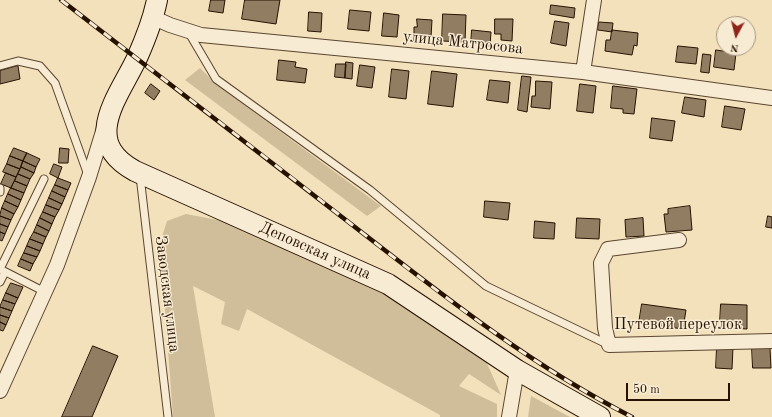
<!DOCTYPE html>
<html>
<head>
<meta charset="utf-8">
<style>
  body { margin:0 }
  #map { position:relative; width:772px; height:417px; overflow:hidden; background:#f3e1bb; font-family:"Old Standard TT",serif }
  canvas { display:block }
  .north { position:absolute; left:716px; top:16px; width:40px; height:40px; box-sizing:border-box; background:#f7ecd3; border:1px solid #a4947f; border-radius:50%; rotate:187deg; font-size:11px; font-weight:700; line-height:16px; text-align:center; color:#271101 }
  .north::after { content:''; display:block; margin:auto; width:14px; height:18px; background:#8f2418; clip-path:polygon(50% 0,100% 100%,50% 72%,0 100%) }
  .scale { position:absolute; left:626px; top:383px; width:104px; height:18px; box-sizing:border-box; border:2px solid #271101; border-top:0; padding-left:5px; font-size:12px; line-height:14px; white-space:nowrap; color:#271101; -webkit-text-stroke:3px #f7ecd3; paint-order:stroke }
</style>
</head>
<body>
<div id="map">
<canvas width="772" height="417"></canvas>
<div class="north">N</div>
<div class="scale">50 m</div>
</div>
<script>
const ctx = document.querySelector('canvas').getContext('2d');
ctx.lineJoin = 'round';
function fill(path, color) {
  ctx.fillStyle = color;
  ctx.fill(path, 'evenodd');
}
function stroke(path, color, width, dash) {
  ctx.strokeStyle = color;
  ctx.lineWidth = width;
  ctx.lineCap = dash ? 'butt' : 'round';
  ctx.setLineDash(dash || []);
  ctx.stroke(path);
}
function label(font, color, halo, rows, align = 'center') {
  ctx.font = font + ' "Old Standard TT",serif';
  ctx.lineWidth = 3;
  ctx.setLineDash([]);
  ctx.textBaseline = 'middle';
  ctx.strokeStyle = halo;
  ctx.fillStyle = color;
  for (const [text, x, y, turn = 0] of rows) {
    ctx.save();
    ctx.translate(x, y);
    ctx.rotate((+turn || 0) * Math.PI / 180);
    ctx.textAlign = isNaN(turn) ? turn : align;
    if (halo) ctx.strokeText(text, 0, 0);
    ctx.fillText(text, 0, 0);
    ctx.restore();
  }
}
fill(new Path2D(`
  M200,68L217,85L381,206L367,216L185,80Z
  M186,214L218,220L277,240L367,283L486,361L501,395L469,374L459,386L497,404V417H440V415L247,309L239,331L221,324L225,302L193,286L215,417H173L160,243L167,221Z
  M531,396L570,417H528Z`), '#d0be9b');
const building = new Path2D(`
  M211,0H225L223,13L209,11Z
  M245,0H280L276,24L242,19Z
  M551,5L575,8L574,18L550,14Z
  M350,10L371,12L369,31L348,29Z
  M309,12L322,13L321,32L308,31Z
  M384,13L399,15L397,37L382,36Z
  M443,14L466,15L465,42L442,41Z
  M417,19L432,20L431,37H414V27H417Z
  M495,19H513L512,41L501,40V34H495Z
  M555,21L569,23L566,46L551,43Z
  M599,22L613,23L612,32L598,30Z
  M472,30L491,32L490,46L471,44Z
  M612,30L638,33L637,46L634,45L632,55L605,51L606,40H610Z
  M678,46L698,48L696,64L676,62Z
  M716,50L736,53L734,70L714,67Z
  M703,54L711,55L709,73L701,72Z
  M279,60L296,62L295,67L307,69L305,83L277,80Z
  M346,62L353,63L352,79L345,78Z
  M336,64H346L345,78L335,77Z
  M360,65L375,67L372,88L357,86Z
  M18,66L20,79L0,84V71Z
  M392,69L409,71L406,99L389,97Z
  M432,71L457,74L453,107L428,104Z
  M522,76L531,77L527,112L518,110Z
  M490,80L510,82L508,103L487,100Z
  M536,81L552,82L550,109L531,107L532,96H535Z
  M151,84L160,91L154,100L145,93Z
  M580,84L596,86L593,113L577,111Z
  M613,86L637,89L634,114L623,113V109L611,108Z
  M685,97L706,100L704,117L682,113Z
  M725,106L745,109L741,130L722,127Z
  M652,118L675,121L672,141L650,138Z
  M14,148L27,153L23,161L10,156Z
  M60,148L69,149L68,163H59Z
  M27,153L40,159L36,167L23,161Z
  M10,156L23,161L20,169L7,164Z
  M23,161L36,167L34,173L21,167Z
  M7,164L20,169L16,177L3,172Z
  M54,164L62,167L58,178L50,174Z
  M21,167L34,173L30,179L18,174Z
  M6,173L16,177L11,188L1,184Z
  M18,174L30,179L27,186L15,181Z
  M58,178L71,183L68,190L55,185Z
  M15,181L27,186L24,193L11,188Z
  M55,185L68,190L65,197L52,191Z
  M11,188L24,193L21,200L8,194Z
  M52,191L65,197L62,204L49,198Z
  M8,194L21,200L18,207L5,201Z
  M49,198L62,204L59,210L46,205Z
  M5,201L18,207L14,214L2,208Z
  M485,201L510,203L508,220L484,217Z
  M46,205L59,210L55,217L43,212Z
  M690,206L692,230L666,232L664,214H668V209Z
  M2,208L14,214L11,220L0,216Z
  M43,212L55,217L52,224L40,218Z
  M0,216L11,220L8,227L0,224Z
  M768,216L772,217V228L766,227Z
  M40,218L52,224L49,231L37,225Z
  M577,218L600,219L599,239L576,238Z
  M643,218L644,236L626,237L625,220Z
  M535,221L555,223L554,239L534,238Z
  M0,224L8,227L5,234L0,232Z
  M37,225L49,231L46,237L34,232Z
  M0,232L5,234L2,241L0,240Z
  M34,232L46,237L43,244L30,239Z
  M30,239L43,244L40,251L27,246Z
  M27,246L40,251L37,257L24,253Z
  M24,253L37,257L33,264L21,259Z
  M21,259L33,264L30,271L18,266Z
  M11,283L23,287L18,298L6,293Z
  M6,293L18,298L15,304L3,300Z
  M3,300L15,304L12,311L0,307Z
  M642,304L686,310L683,329L639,323Z
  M721,304L747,305V329L731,328V323L720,322Z
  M0,307L12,311L9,318L0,315Z
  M0,315L9,318L6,325L0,322Z
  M0,322L6,325L3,331L0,330Z
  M93,346L118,356L92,417H62Z
  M717,347H733L732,369L716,368Z
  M752,348H770L771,368H753Z`);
fill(building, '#917d62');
stroke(building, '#271101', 1);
const lane = new Path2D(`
  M189,33L216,79L370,190L486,286L609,345
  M0,66L18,61L40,66L55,83L88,175
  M140,176L168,417
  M0,188V192
  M0,269L44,179
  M0,269L45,292
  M0,282L5,272`);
const street = new Path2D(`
  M152,17L170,25L201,35L583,72L772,98
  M583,72L594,0
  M679,240L608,249L601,263L605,328L609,345L772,341
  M0,391L57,265L89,177L104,128
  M509,417L517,370`);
const secondary = new Path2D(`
  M157,0C153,20 145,40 137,58C118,98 80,141 135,171L388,284L517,370L600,417`);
stroke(lane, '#5a4530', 9);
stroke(street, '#5a4530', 16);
stroke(secondary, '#271101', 22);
stroke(lane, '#f7ecd3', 7);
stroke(street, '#f7ecd3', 14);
stroke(secondary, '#f7ecd3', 20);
const rail = new Path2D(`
  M61,0C158,75 255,149 351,224C441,294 530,365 632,417`);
stroke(rail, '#271101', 4.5);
stroke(rail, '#f7ecd3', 3, [9]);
label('16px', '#271101', '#f7ecd3', [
  ["улица Матросова",463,43,6],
  ["Деповская улица",315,251,24],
  ["Заводская улица",167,294,83],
  ["Путевой переулок",678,325]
]);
</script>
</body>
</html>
